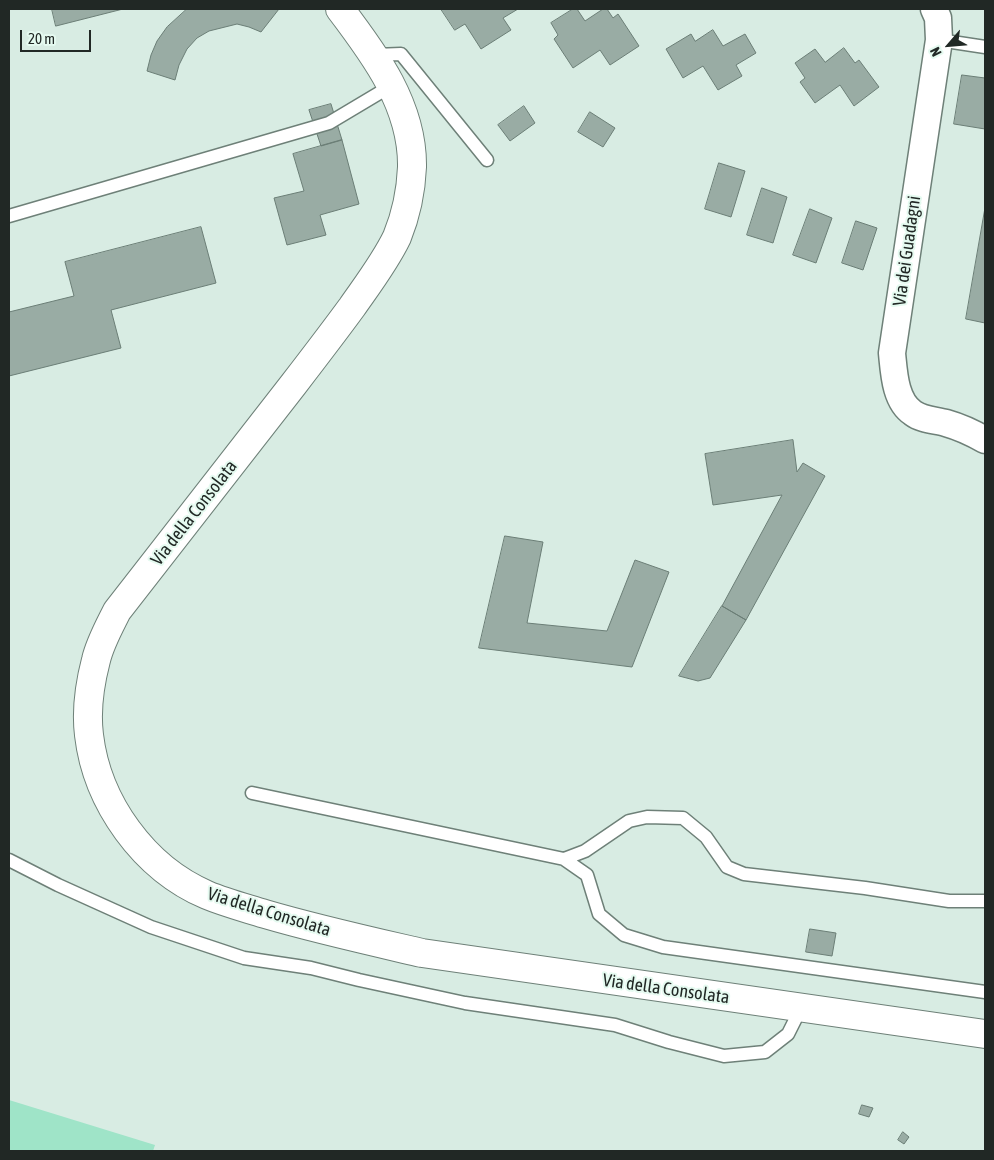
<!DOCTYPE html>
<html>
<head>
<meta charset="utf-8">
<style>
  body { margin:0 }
  #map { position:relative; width:994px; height:1160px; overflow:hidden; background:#d8ece3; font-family:"Asap Condensed",sans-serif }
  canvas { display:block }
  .frame { position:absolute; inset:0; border:10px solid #212825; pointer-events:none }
  .north { position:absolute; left:924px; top:20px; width:50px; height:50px; -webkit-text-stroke:4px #e5faf0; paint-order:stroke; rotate:243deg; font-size:14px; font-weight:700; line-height:20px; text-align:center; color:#212825 }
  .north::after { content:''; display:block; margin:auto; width:18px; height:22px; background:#212825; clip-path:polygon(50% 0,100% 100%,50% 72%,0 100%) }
  .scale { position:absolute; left:20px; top:30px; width:71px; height:22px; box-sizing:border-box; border:2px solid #212825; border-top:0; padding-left:6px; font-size:15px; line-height:18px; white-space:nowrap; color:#212825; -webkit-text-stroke:4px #e5faf0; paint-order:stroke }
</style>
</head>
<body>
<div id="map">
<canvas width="994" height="1160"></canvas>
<div class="frame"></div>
<div class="north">N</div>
<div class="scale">20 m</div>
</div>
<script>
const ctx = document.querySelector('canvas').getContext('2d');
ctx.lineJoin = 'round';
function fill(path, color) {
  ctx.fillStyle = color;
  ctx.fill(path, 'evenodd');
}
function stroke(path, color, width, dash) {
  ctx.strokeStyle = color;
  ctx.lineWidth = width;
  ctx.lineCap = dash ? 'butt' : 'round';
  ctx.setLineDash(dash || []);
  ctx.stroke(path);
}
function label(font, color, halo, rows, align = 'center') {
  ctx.font = font + ' "Asap Condensed",sans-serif';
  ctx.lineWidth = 4;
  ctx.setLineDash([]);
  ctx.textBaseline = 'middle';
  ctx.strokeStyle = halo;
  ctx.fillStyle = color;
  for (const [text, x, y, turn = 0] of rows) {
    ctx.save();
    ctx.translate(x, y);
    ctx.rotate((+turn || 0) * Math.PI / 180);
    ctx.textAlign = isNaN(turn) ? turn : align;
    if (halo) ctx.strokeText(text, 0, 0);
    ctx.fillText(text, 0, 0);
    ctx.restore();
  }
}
fill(new Path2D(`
  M9,1100L155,1145L153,1151H9Z`), '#9fe4c8');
const building = new Path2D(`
  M52,9H123L56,26Z
  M187,9H279L261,32L249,27L237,24L209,31L197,38L187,49L179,65L175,80L147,71L151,55L157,41L167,27Z
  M441,9H518L503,18L511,30L481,49L465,24L455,30Z
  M573,9H577L585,21L603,9H607L613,18L618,14L639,46L610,65L600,50L573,68L554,39L558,35L551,23Z
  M713,30L723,46L745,34L756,53L736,65L742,76L718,90L703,66L683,78L666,49L691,34L695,41Z
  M844,48L855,63L859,60L879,87L854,106L840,85L815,103L800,82L805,78L795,63L815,49L825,62Z
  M962,75L985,78V129L954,124Z
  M331,104L342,140L321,146L309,110Z
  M524,106L535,123L510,141L498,125Z
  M590,112L615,128L603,147L578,132Z
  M342,140L359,204L320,215L326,235L287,245L274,198L304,191L293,154Z
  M719,163L745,171L731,217L705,209Z
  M762,188L787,197L773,243L747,235Z
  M985,208V323L966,319Z
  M810,209L832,218L816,263L793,255Z
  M856,221L877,228L863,270L842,263Z
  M201,227L216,283L111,310L121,348L9,376V312L74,296L65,262Z
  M793,440L797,472L803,463L825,476L746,620L722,606L782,495L713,505L705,454Z
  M505,536L543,542L527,623L607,631L635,560L669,572L632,667L479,648Z
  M722,606L746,620L710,678L698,681L679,676Z
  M810,929L836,933L832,956L806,952Z
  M862,1105L873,1108L869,1117L859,1114Z
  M903,1132L909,1137L904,1144L898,1140Z`);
fill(building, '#99aca4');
stroke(building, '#6b7e76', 1);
const service = new Path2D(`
  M939,40L985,47
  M375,55L401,54L487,160
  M9,216L329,123L391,86
  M252,793L564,859
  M9,860L58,885L151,927L244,958L311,968L359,980L465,1003L615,1025L669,1042L724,1056L765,1052L788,1034L801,1008
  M985,901H949L865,888L744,874L727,867L706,837L683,818L647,817L629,821L585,851L564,859L587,875L599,914L624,935L663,947L985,992`);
const minor = new Path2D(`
  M934,9L938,18L939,40L892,353C894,373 895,401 913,413C922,420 936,420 946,423C960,427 973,433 985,440`);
const secondary = new Path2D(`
  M340,9C375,55 413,106 412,167C411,191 406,215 397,237C385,262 368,284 352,307C333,333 313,359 293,385C234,460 176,536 117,611C109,627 100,643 96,660C90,683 86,711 89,735C97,803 144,868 207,895C226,903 246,908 265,914C316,929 370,941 422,953L985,1034`);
stroke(service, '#6e8078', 15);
stroke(minor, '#6e8078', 29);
stroke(secondary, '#6e8078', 30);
stroke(service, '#fff', 12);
stroke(minor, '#fff', 26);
stroke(secondary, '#fff', 28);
label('18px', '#212825', '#e5faf0', [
  ["Via dei Guadagni",907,251,-82],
  ["Via della Consolata",194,513,-52],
  ["Via della Consolata",269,912,17],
  ["Via della Consolata",666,989,8]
]);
</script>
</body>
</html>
